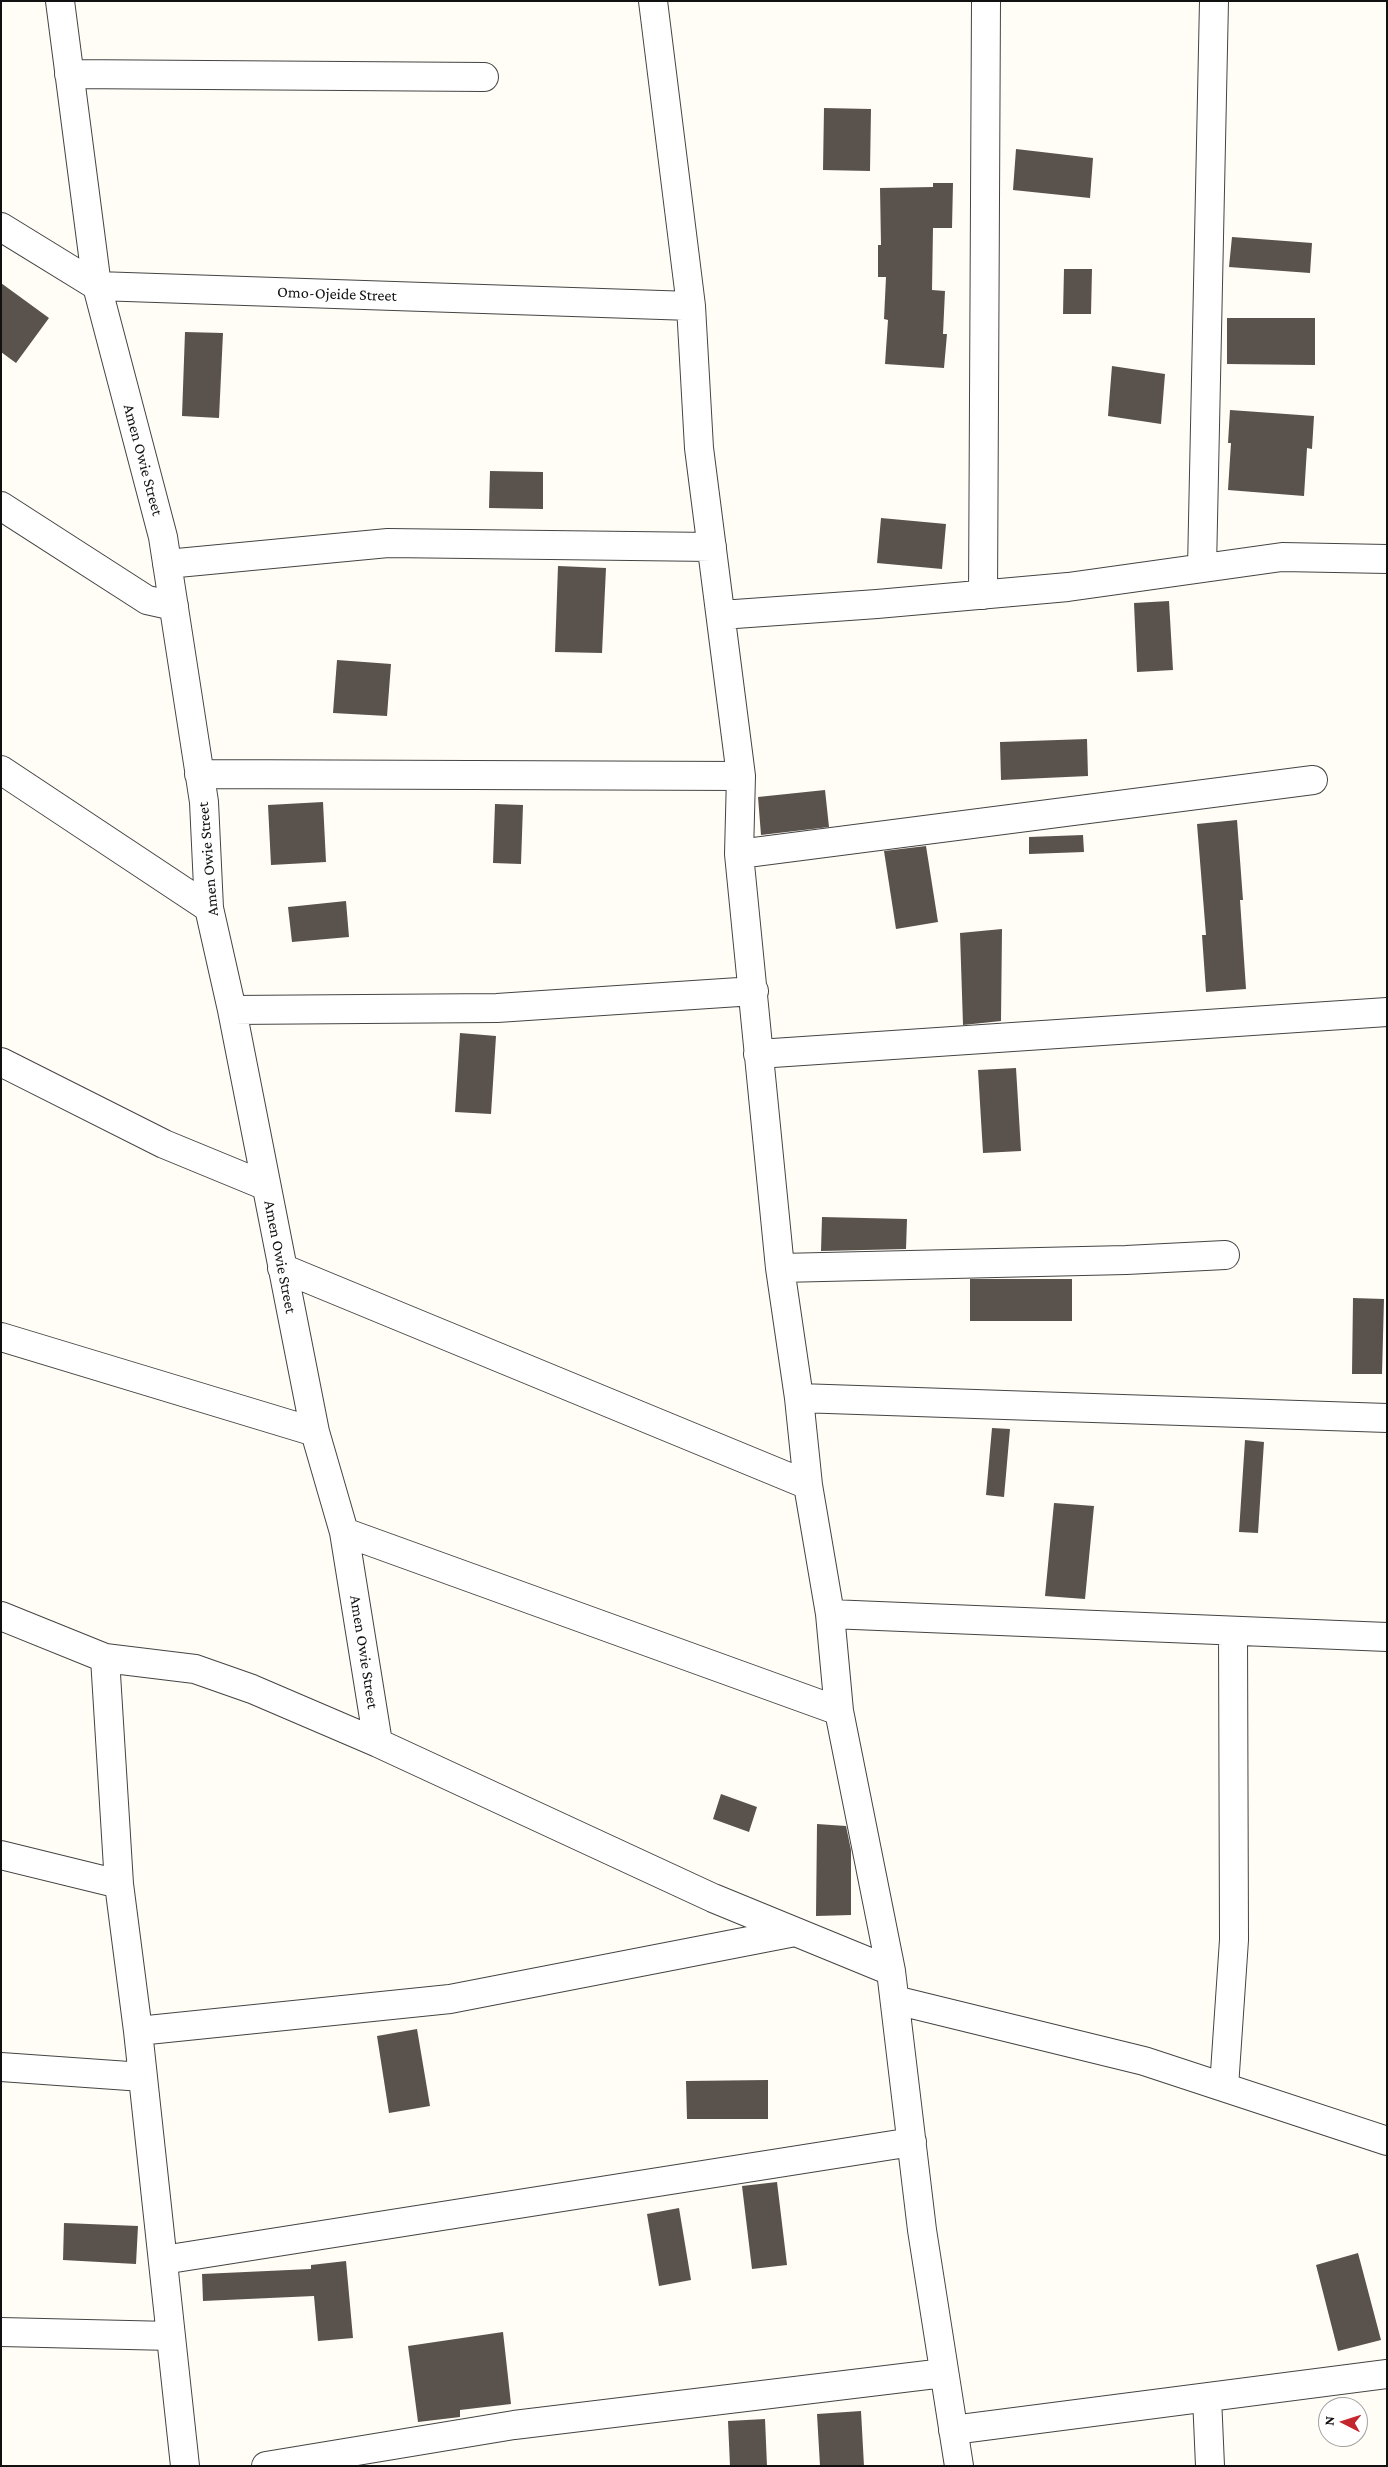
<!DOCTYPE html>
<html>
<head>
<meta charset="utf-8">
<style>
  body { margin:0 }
  #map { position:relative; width:1388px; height:2467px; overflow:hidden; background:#fffdf5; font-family:"Crimson Pro",serif }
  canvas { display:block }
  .frame { position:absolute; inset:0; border:2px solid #111; pointer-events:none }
  .north { position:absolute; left:1318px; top:2397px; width:50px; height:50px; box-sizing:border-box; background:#fff; border:1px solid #a0a0a0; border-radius:50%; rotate:275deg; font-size:14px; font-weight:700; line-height:20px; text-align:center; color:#111 }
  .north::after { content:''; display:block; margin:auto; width:18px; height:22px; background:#c4262e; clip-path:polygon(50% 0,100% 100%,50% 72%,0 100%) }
</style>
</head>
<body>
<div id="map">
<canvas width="1388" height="2467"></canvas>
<div class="frame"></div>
<div class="north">N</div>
</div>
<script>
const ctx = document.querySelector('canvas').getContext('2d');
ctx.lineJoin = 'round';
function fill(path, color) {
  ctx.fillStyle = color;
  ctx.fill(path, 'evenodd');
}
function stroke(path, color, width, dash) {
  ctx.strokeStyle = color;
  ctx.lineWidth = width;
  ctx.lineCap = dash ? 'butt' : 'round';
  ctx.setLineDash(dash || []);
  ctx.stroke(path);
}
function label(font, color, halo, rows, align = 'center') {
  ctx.font = font + ' "Crimson Pro",serif';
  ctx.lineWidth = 5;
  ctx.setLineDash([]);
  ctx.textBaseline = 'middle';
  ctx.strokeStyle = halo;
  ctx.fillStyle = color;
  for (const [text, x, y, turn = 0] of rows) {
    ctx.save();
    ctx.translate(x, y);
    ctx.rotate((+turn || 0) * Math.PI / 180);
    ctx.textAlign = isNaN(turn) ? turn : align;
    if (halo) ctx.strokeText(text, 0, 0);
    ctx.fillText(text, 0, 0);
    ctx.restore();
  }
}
fill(new Path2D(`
  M824,108L871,109L870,171L823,170Z
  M1016,149L1093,158L1090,198L1013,190Z
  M933,183H953L952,228H933L932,290L945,291L943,334H947L944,368L885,364L888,320L884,319L886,277H878V245H881L880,188L933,187Z
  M1232,237L1312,243L1310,273L1229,267Z
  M1064,269H1092L1091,314H1063Z
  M1,283L49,318L16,363L1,352Z
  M1227,318H1315V365L1227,364Z
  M185,332L223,333L219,418L182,416Z
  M1112,366L1165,374L1161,424L1108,416Z
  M1230,410L1314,416L1312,449L1307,448L1304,496L1228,490L1231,443H1228Z
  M490,471L543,472V509L489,508Z
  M881,518L946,524L942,569L877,563Z
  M558,566L606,568L602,653L555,652Z
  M1169,601L1173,670L1137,672L1134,603Z
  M337,660L391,664L387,716L333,713Z
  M1087,739L1088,776L1001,780L1000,742Z
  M825,790L829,827L761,835L758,797Z
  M323,802L326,862L271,865L268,805Z
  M495,804L523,805L521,864L493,863Z
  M1237,820L1243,900H1240L1246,989L1206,992L1202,935H1206L1197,824Z
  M1083,835L1084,852L1029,854V837Z
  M926,846L938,922L896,929L884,851Z
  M346,901L349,937L292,942L288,907Z
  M1002,929L1001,1021L963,1025L960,933Z
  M460,1033L496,1036L491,1114L455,1112Z
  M1016,1068L1021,1151L983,1153L978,1070Z
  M822,1217L907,1219L906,1249L821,1251Z
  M970,1279H1072V1321H970Z
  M1353,1298L1384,1299L1382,1374H1352Z
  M992,1428L1010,1429L1004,1497L986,1495Z
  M1245,1440L1264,1442L1258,1533L1239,1532Z
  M1054,1503L1094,1506L1085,1599L1045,1596Z
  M721,1794L757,1807L749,1832L713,1819Z
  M817,1824L846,1826L851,1850V1915L816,1916Z
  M417,2029L430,2106L389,2113L377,2036Z
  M768,2080V2119H687L686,2081Z
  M777,2182L787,2265L752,2269L742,2186Z
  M679,2208L691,2280L659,2286L647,2214Z
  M64,2223L138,2226L136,2264L63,2260Z
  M1358,2253L1381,2340L1338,2351L1316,2265Z
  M346,2261L353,2338L318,2341L314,2296L203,2301L202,2274L311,2269V2265Z
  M503,2332L511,2404L460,2410V2417L418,2422L408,2346Z
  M861,2411L864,2466H820L817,2414Z
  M765,2419L767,2466H730L728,2421Z`), '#5a524d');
const minor = new Path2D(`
  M60,1L97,286L163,537L204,802L209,908L232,1010L315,1432L344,1532L378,1743
  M653,1L691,306L699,448L741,776L739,854L780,1268L799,1398L808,1485L830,1614L839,1711L891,1971L922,2230L959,2466
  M69,74L484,77
  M1,227L97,286L691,306
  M1,506L147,600L174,606
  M167,564L388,543L712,547
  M1202,568L1214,1
  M983,595L986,1
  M721,615L877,604L1068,587L1282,557L1387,559
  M1,770L209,908
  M199,774L741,776
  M739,854L1313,780
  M232,1010L497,1008L754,991
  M758,1054L1387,1012
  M1,1062L164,1144L266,1186
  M282,1268L808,1485
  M780,1268L1126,1260L1225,1255
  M1,1337L315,1432
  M799,1398L1387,1418
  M344,1532L839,1711
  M830,1614L1387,1637
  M1,1616L105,1658L195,1669L252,1689L378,1743L713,1898L891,1971
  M105,1658L119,1884L138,2031L185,2466
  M1,1855L119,1884
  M895,2000L1144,2061L1387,2141
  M138,2031L450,1999L795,1932
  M1,2067L143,2077
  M1224,2087L1234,1940L1233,1631
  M163,2260L912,2142
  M1,2332L171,2336
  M1207,2397L1210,2466
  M953,2430L1387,2374
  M266,2466L514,2425L944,2373`);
stroke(minor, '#444', 30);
stroke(minor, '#fff', 28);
label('16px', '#111', '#fff', [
  ["Omo-Ojeide Street",337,294,2],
  ["Amen Owie Street",143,460,75],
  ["Amen Owie Street",208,859,-95],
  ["Amen Owie Street",280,1257,79],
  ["Amen Owie Street",364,1652,81]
]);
</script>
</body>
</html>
